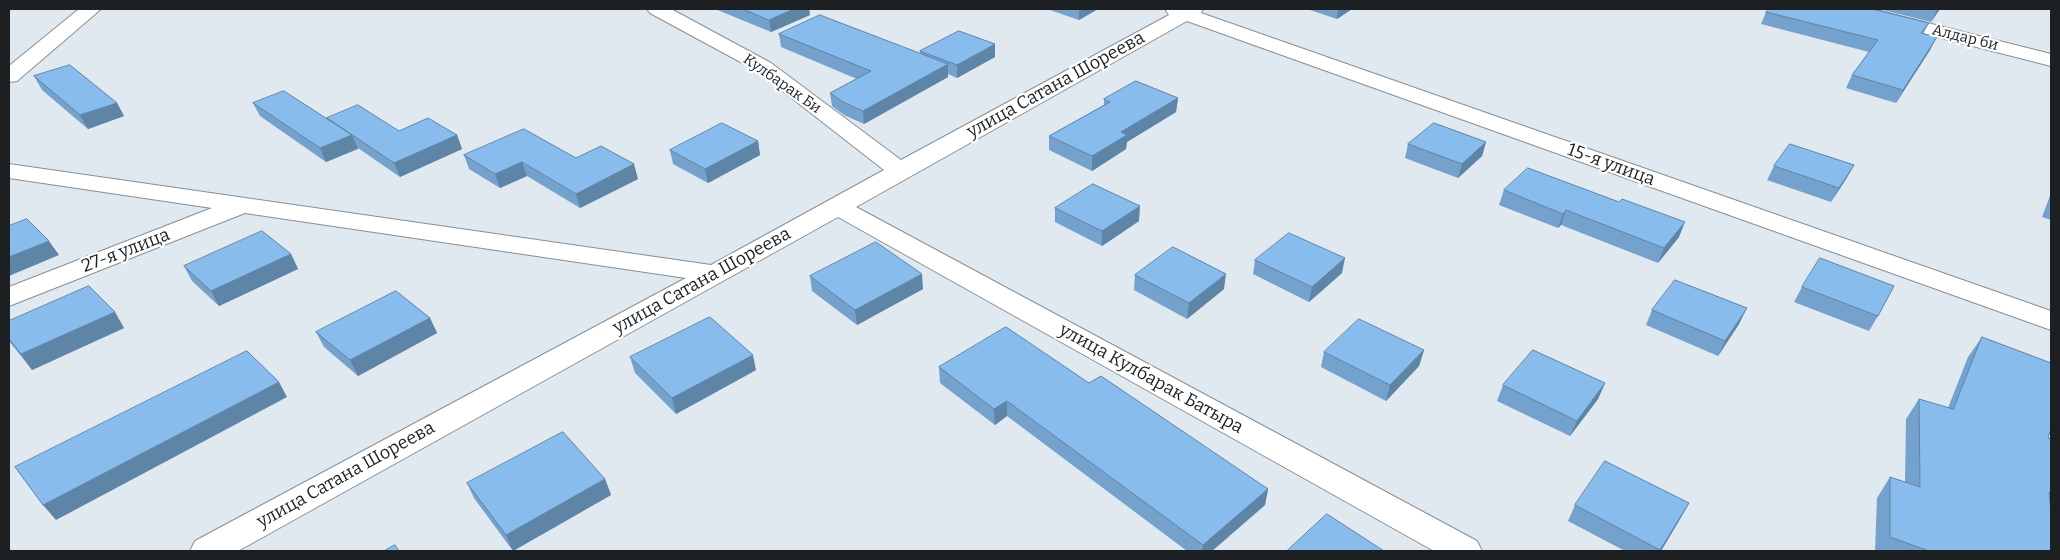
<!DOCTYPE html>
<html>
<head>
<meta charset="utf-8">
<style>
  body { margin:0 }
  #map { position:relative; width:2060px; height:560px; overflow:hidden; background:#e0e8f0; font-family:Bitter,serif }
  canvas { display:block }
  .frame { position:absolute; inset:0; border:10px solid #1d2023; pointer-events:none }
</style>
</head>
<body>
<div id="map">
<canvas width="2060" height="560"></canvas>
<div class="frame"></div>
</div>
<script>
const ctx = document.querySelector('canvas').getContext('2d');
ctx.lineJoin = 'round';
function stroke(path, color, width, dash) {
  ctx.strokeStyle = color;
  ctx.lineWidth = width;
  ctx.lineCap = dash ? 'butt' : 'round';
  ctx.setLineDash(dash || []);
  ctx.stroke(path);
}
function fill(path, color) {
  ctx.fillStyle = color;
  ctx.fill(path, 'evenodd');
}
function label(font, color, halo, rows, align = 'center') {
  ctx.font = font + ' Bitter,serif';
  ctx.lineWidth = 4.5;
  ctx.setLineDash([]);
  ctx.textBaseline = 'middle';
  ctx.strokeStyle = halo;
  ctx.fillStyle = color;
  for (const [text, x, y, turn = 0] of rows) {
    ctx.save();
    ctx.translate(x, y);
    ctx.rotate((+turn || 0) * Math.PI / 180);
    ctx.textAlign = isNaN(turn) ? turn : align;
    if (halo) ctx.strokeText(text, 0, 0);
    ctx.fillText(text, 0, 0);
    ctx.restore();
  }
}
const minor = new Path2D(`
  M79,9H101L17,81L9,82V66Z
  M647,9H671L771,63L901,160L1169,15L1165,9H1203L1201,13L2051,311V330L1187,21L856,207L1477,541L1482,551H1434L838,217L238,551H190L195,541L686,278L245,213L9,306V287L212,208L9,178V164L711,265L884,170L757,71L650,13Z
  M1840,9H1872L2051,54V66L1843,13Z`);
stroke(minor, '#888f96', 2);
fill(minor, '#fff');
fill(new Path2D(`
  M715,9H809L810,15L771,32Z
  M1047,9H1098L1079,20Z
  M1307,9H1352L1337,19Z
  M1879,9H1940L1931,22Z
  M1766,12L1929,23L1923,34L1930,50L1896,103L1846,88L1852,75L1869,52L1761,24Z
  M779,34L920,54V51L995,57L957,78L948,74V77L864,124L844,115L832,106L830,93L857,79L781,47Z
  M34,76L117,103L124,116L88,129L42,90Z
  M1178,98L1176,112L1127,142L1126,149L1092,171L1049,150V136L1104,105V99Z
  M253,103L327,119V118L399,131L457,135L462,149L400,177L358,148L326,162L260,116Z
  M758,141L760,155L708,183L673,164L670,150Z
  M1486,142L1482,156L1458,178L1405,158L1408,144Z
  M464,155L576,158L638,179L580,208L527,176L500,188L469,169Z
  M1854,165L1846,179L1831,202L1767,180L1774,166Z
  M1504,190L1619,202L1679,237L1658,263L1561,225L1558,228L1499,205Z
  M2051,193V220L2042,217Z
  M1055,208L1139,221L1102,246L1055,222Z
  M291,254L298,269L219,306L192,281L184,266Z
  M1255,260L1342,273L1309,302L1253,274Z
  M1135,275L1224,289L1187,319L1134,290Z
  M810,276L923,289L857,325L812,291Z
  M1802,287L1878,316L1869,331L1794,302Z
  M1652,310L1739,324L1718,356L1646,325Z
  M430,318L437,333L358,376L324,347L316,332Z
  M9,321L124,328L32,370L9,341Z
  M1982,337L2048,438L2051,439V551H1875L1877,498L1890,477L1905,482L1906,419L1919,399L1948,408L1968,357Z
  M1424,350L1419,366L1386,401L1321,367L1324,352Z
  M630,357L756,370L676,414L635,373Z
  M939,367L1089,383L1268,489L1265,505L1212,551H1187L1007,416L995,425L940,383Z
  M1605,383L1598,399L1570,436L1497,401L1503,385Z
  M605,479L611,495L513,551L474,498L467,483Z
  M1689,503L1680,519L1661,551H1625L1568,521L1575,505Z`), '#74a2cc');
fill(new Path2D(`
  M794,9H809L810,15L771,32L769,20Z
  M1079,9H1098L1079,20Z
  M1338,9H1352L1337,19Z
  M1938,9H1940L1931,22L1937,10Z
  M1937,37L1930,50L1896,103L1903,90Z
  M995,44V57L957,78V65Z
  M948,64V77L864,124L863,111Z
  M1178,98L1176,112L1127,142L1126,149L1092,171V156L1121,132Z
  M117,103L124,116L88,129L80,115Z
  M352,135L358,149L326,162L320,148Z
  M457,135L462,149L400,177L394,163Z
  M758,141L760,155L708,183L705,169Z
  M1486,142L1482,156L1458,178L1462,164Z
  M522,162L527,176L500,188L495,174Z
  M634,164L638,179L580,208L576,194Z
  M1854,165L1846,179L1831,202L1839,188Z
  M1140,206L1139,221L1102,246V231Z
  M1566,210L1561,225L1558,228L1563,214Z
  M1685,222L1679,237L1658,263L1664,248Z
  M49,241L59,255L9,276V257Z
  M291,254L298,269L219,306L211,291Z
  M1345,258L1342,273L1309,302L1312,287Z
  M922,274L923,289L857,325L855,310Z
  M1226,274L1224,289L1187,319L1189,303Z
  M1747,308L1739,324L1718,356L1725,341Z
  M115,312L124,328L32,370L21,354Z
  M430,318L437,333L358,376L350,360Z
  M1424,350L1419,366L1386,401L1390,385Z
  M753,355L756,370L676,414L672,398Z
  M279,382L287,397L56,520L43,505Z
  M1605,383L1598,399L1570,436L1577,421Z
  M1007,401V416L995,425L994,409Z
  M605,479L611,495L513,551L506,535Z
  M1268,489L1265,505L1212,551H1202L1203,545Z
  M1689,503L1680,519L1661,551H1660Z`), '#5e84a6');
const building = new Path2D(`
  M743,9H794L769,20Z
  M1769,9H1872L1929,23L1921,33L1937,37L1903,90L1852,75L1878,40L1766,12Z
  M820,15L948,64L863,111L843,102L830,93L871,71L779,34Z
  M959,31L995,44L957,65L920,51Z
  M70,65L117,103L80,115L34,76Z
  M1136,81L1178,98L1121,132L1127,135L1092,156L1049,136L1110,102L1104,99Z
  M284,91L352,135L320,148L253,103Z
  M358,105L399,131L428,118L457,135L394,163L327,118Z
  M722,123L758,141L705,169L670,150Z
  M1434,123L1486,142L1462,164L1408,144Z
  M524,129L576,158L601,146L634,164L576,194L522,162L495,174L464,155Z
  M1790,144L1854,165L1839,188L1774,166Z
  M1528,168L1619,202L1622,199L1685,222L1664,248L1566,210L1563,214L1504,190Z
  M1093,184L1140,206L1102,231L1055,208Z
  M27,219L49,241L9,257V226Z
  M262,231L291,254L211,291L184,266Z
  M1289,233L1345,258L1312,287L1255,260Z
  M876,242L922,274L855,310L810,276Z
  M1173,247L1226,274L1189,303L1135,275Z
  M1820,258L1894,286L1878,316L1802,287Z
  M1675,280L1747,308L1725,341L1652,310Z
  M89,286L115,312L21,354L9,339V321Z
  M396,291L430,318L350,360L316,332Z
  M710,317L753,355L672,398L630,357Z
  M1359,319L1424,350L1390,385L1324,352Z
  M1006,327L1089,383L1101,376L1268,489L1203,545L1007,401L994,409L939,367Z
  M1982,337L2051,363V429L2048,438L2051,439V492H2049L2051,512V551H1929L1890,537V477L1920,487L1919,399L1953,409Z
  M1533,350L1605,383L1577,421L1503,385Z
  M247,351L279,382L43,505L15,467Z
  M563,432L605,479L506,535L467,483Z
  M1605,461L1689,503L1660,550L1575,505Z
  M1327,514L1384,551H1287Z
  M395,545L399,551H384Z`);
fill(building, '#87bced');
stroke(building, '#5e84a6', 1);
label('15px', '#1d2023', '#fff', [
  ["Алдар би",1965,38,14],
  ["Кулбарак Би",782,84,35]
]);
label('18px', '#1d2023', '#fff', [
  ["улица Сатана Шореева",1056,85,-29],
  ["15-я улица",1611,165,20],
  ["27-я улица",126,251,-21],
  ["улица Сатана Шореева",702,281,-29],
  ["улица Кулбарак Батыра",1151,379,29],
  ["улица Сатана Шореева",346,475,-29]
]);
</script>
</body>
</html>
